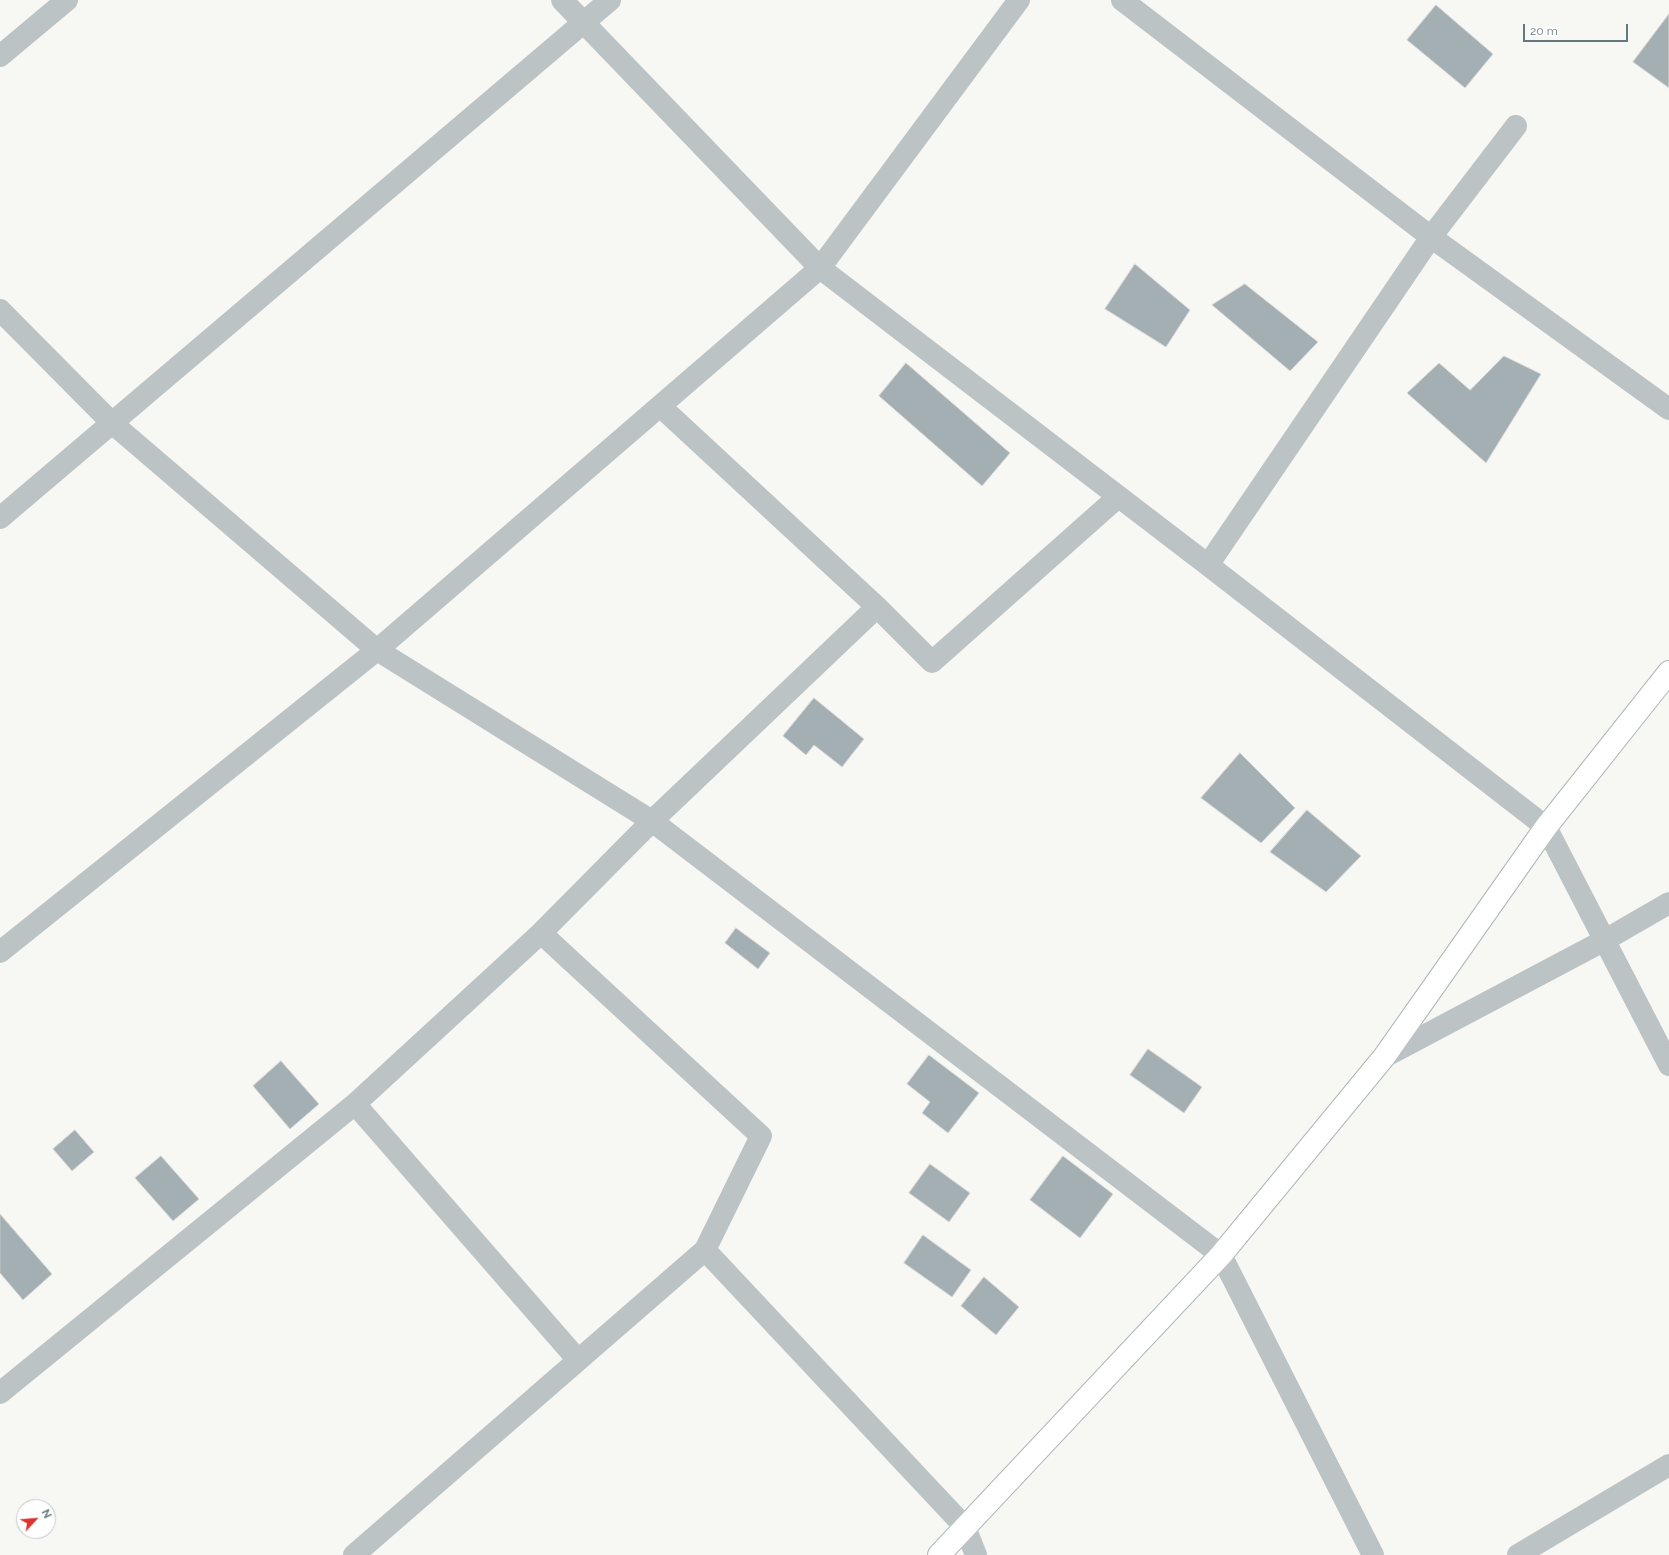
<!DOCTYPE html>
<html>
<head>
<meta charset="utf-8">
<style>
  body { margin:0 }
  #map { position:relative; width:1669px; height:1555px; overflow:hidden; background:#f7f7f4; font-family:Raleway,sans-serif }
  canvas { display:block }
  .north { position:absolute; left:16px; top:1499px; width:40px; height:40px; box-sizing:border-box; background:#fff; border:1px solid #c1c9cb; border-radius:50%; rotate:64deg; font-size:11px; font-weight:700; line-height:16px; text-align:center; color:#64797e }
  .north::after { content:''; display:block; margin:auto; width:14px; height:18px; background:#db3331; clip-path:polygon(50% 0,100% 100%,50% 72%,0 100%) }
  .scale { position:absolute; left:1523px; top:24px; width:105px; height:18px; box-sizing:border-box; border:2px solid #64797e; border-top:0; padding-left:5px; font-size:12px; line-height:14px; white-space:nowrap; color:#64797e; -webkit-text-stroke:3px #fff; paint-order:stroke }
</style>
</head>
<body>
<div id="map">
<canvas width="1669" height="1555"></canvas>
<div class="north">N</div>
<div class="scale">20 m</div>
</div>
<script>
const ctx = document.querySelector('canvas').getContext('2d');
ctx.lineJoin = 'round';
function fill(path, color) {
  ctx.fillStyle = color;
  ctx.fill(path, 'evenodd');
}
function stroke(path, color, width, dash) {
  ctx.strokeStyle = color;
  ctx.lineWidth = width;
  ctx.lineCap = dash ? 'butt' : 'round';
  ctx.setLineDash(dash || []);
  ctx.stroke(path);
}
const building = new Path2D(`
  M1436,5L1493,54L1465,88L1407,40Z
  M1669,14V88L1633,62Z
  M1135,264L1190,310L1166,347L1105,309Z
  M1245,284L1318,342L1290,371L1212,305Z
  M1504,356L1541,374L1486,463L1407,393L1439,363L1470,390Z
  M906,363L1010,453L982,486L879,396Z
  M814,698L864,739L842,767L814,745L806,755L783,736Z
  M1240,753L1295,808L1261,843L1201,798Z
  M1307,810L1361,856L1326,892L1270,852Z
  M736,928L770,953L758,969L725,943Z
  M1148,1049L1202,1087L1184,1113L1130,1075Z
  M929,1055L979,1093L948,1133L922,1113L930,1102L907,1084Z
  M281,1061L319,1104L290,1129L253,1086Z
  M75,1130L94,1152L72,1171L53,1149Z
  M161,1156L199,1199L173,1221L135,1178Z
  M1063,1156L1113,1194L1080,1238L1030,1200Z
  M930,1164L970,1193L949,1222L909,1193Z
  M0,1214L52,1274L23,1300L0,1273Z
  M923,1235L971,1270L952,1297L904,1263Z
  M984,1277L1019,1307L996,1335L961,1306Z`);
fill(building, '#a3afb2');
stroke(building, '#d9d8d7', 1);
const secondary = new Path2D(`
  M939,1555L1221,1255L1384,1057L1546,827L1669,672`);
stroke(secondary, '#afb7b9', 24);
stroke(new Path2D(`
  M562,0L820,268L1208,565L1546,827L1669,1065
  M1122,0L1431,237L1669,409
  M0,56L67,0
  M0,310L112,423L377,650L652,821L1221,1255L1373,1555
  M660,406L877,607L932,662L1118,497
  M0,518L610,0
  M1208,565L1431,237L1516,126
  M0,952L377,650L820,268L1019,0
  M1384,1057L1605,940L1669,903
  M355,1104L578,1360
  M705,1250L965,1527L976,1555
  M0,1393L355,1104L541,933L652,821L877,607
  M354,1555L705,1250L761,1136L541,933
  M1518,1555L1669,1465`), '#bcc3c4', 22);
stroke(secondary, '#fff', 22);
</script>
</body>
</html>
